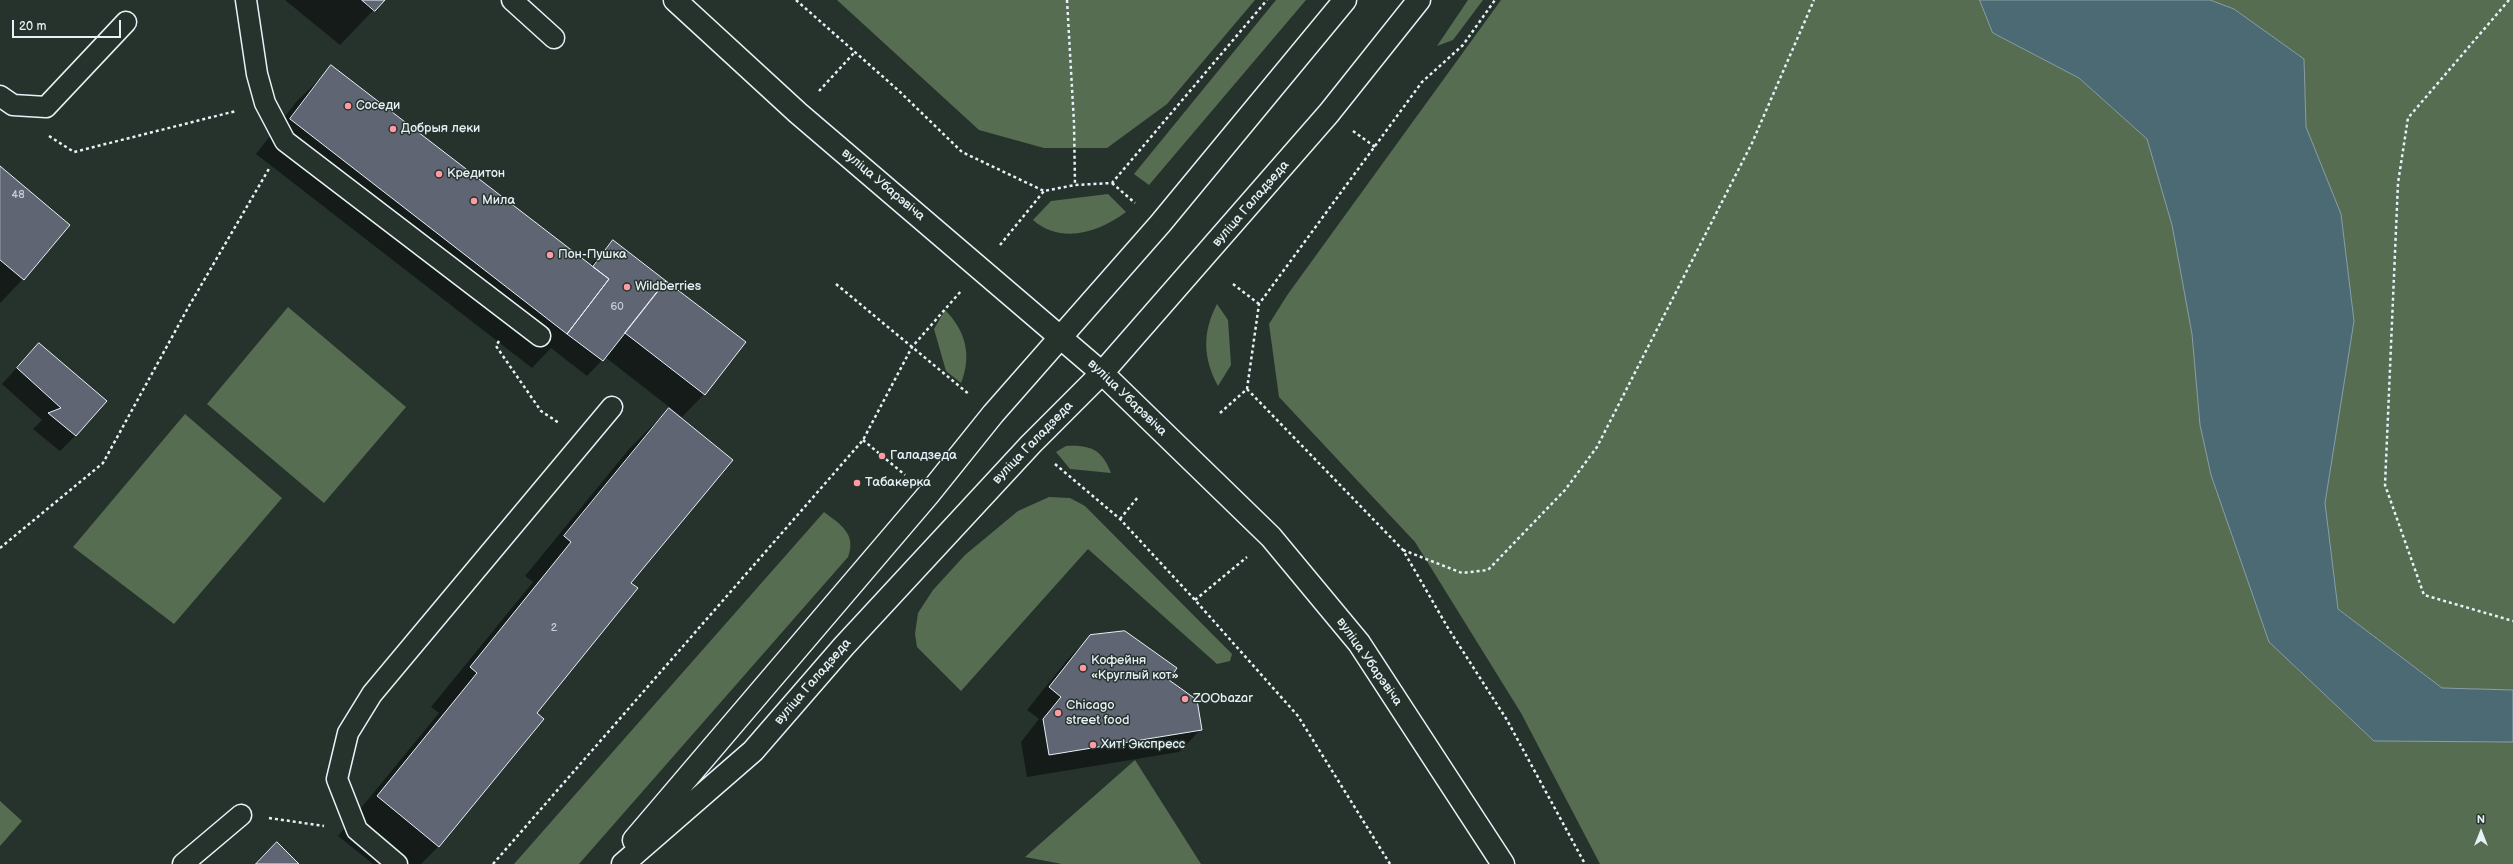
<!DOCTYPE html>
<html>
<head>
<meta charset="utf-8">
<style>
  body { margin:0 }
  #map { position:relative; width:2513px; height:864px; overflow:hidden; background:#26332d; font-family:"Balsamiq Sans",sans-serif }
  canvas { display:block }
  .north { position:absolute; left:2461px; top:812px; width:40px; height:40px; -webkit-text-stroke:3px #26332d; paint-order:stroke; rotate:0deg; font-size:11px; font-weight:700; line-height:16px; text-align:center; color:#e8f1f8 }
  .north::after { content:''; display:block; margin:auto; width:14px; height:18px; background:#e8f1f8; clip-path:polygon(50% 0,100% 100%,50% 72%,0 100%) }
  .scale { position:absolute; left:12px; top:20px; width:109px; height:18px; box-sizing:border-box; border:2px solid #e8f1f8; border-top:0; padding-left:5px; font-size:12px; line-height:14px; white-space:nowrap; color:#e8f1f8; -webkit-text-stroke:3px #26332d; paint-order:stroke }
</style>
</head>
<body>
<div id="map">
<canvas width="2513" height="864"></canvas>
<div class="north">N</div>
<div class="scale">20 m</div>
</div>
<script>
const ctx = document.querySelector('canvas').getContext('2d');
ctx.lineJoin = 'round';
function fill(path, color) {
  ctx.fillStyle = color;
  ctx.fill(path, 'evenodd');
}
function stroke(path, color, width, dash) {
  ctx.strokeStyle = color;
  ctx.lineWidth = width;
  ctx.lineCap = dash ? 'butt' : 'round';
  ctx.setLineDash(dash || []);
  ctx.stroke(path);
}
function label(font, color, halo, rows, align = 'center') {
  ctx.font = font + ' "Balsamiq Sans",sans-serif';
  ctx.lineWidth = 3;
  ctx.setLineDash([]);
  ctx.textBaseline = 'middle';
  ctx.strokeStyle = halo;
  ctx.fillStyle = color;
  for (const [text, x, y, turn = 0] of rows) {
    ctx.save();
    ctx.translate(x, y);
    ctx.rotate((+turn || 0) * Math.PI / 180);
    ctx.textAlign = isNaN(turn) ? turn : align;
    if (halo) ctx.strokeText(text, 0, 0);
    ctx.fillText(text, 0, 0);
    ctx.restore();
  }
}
fill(new Path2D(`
  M837,0H1255L1167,104L1107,148H1044L979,130Z
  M1276,0H1306L1149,185L1134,174Z
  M1468,0H1483L1453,40L1437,46Z
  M1501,0H1980L1993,33L2079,78L2147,139L2172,225L2192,334L2200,425L2211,475L2269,642L2374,741L2513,742V864H1600L1521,713L1415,542L1279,397L1269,324L1288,294Z
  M2210,0H2513V690L2442,688L2338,609L2325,503L2354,321L2341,214L2306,127L2304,59L2234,9Z
  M1108,194L1126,212C1099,232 1062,245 1033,220L1051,201Z
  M1217,304L1228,320L1231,365L1218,386C1203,358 1202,333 1217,304Z
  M288,307L406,407L324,503L207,404Z
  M945,310C966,331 972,356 961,383L946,371L934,329Z
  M185,414L282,498L174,624L73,547Z
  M1066,446C1090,445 1102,449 1111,473L1070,469L1056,452Z
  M1049,497L1070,498L1085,506L1232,654L1230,661L1217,664L1088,549L961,691L917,647L915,634L918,613L933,590L965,555L1018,511Z
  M824,512C840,524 857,534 848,557L579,864H514Z
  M1135,760L1201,864H1062L1025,857Z
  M0,801L22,821L0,846Z`), '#566d52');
const water = new Path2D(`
  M1980,0H2210L2234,9L2304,59L2306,127L2341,214L2354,321L2325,503L2338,609L2442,688L2513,690V742L2374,741L2269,642L2211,475L2200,425L2192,334L2172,225L2147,139L2079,78L1993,33Z`);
fill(water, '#4c6a73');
stroke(water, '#8aa0a8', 1);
fill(new Path2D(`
  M285,0H383L340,45Z
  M332,67L590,266L613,241L744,342L704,394L682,417L605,357L587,376L551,348L532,368L256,154L297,101Z
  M0,167L23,279L0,303Z
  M39,344L76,435L60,451L33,429L42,420L2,384Z
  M669,409L536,713L439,846L421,864H373L338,836L439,713L431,707L533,582L525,576L630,448Z
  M1090,636L1167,680L1201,729L1179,752L1027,777L1021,742L1039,719L1027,710L1068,659Z`), '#0007');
const building = new Path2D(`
  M362,0H385L375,11Z
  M331,65L609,279L567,334L290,119Z
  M0,166L70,225L24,280L0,260Z
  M613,240L666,281L603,361L567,334L609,279L593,267Z
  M666,281L746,342L705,395L625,333Z
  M39,343L107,401L76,436L48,413L61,408L17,368Z
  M669,408L733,460L631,583L638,588L537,713L544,719L439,847L377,796L477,673L470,667L571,542L564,536Z
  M1125,631L1177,668L1169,680L1197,700L1202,730L1049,755L1043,719L1061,697L1049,687L1090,635Z
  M277,842L299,864H256Z`);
fill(building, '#5f6573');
stroke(building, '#e8f1f8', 1);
const service = new Path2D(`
  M246,0L257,74L265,103L285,141L540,336
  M512,0L554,38
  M0,96L13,105L46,107L126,22
  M183,864L241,815
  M397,864L357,830L337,779L348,733L372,694L612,407`);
const secondary = new Path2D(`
  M675,0L798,113L1102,373L1271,537L1359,643L1503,864
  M634,840L928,495L993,414L1160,224L1345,0
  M623,864L753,751L844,646L1031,444L1102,373L1329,113L1419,0`);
stroke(service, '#e8f1f8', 23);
stroke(secondary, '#e8f1f8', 25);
stroke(new Path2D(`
  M796,0L898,90L962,152L1044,191L1075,185L1112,183L1267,0
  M1067,0L1074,123L1075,185
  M2509,0L2408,118L2398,183L2385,485L2424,595L2513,621
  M819,91L854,53
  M1353,131L1375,147
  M49,136L74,152L236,111
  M1112,183L1135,203
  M1000,245L1044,191
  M836,284L970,395
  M1233,284L1259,304
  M499,341L496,346L541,411L559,423
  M1247,389L1403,550L1448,628L1507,720L1585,864
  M1220,413L1247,389L1259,304L1422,82L1463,45L1495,0
  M863,440L905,475
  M1055,464L1120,519L1195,600L1298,716L1390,864
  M1120,519L1138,497
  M0,548L103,463L189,306L270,167
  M1403,550L1462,573L1488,570L1565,490L1597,447L1752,143L1814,0
  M1195,600L1247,557
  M269,818L324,826
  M493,864L863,440L912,347L961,291`), '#e8f1f8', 2.5, [3, 3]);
stroke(service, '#26332d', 20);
stroke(secondary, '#26332d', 22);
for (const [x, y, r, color] of [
  [348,106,4,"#ff9aa2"],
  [393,129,4,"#ff9aa2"],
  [439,174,4,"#ff9aa2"],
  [474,201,4,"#ff9aa2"],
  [550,255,4,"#ff9aa2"],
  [627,287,4,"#ff9aa2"],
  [882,456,4,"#ff9aa2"],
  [857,483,4,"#ff9aa2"],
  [1083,668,4,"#ff9aa2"],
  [1185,699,4,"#ff9aa2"],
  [1058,713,4,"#ff9aa2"],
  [1093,745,4,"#ff9aa2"]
]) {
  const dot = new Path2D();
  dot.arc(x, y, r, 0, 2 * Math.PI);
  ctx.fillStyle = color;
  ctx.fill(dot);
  stroke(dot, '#26332d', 1.5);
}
label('11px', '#c6ced7', null, [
  ["48",18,195],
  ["60",617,307],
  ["2",554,628]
]);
label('13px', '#e8f1f8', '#26332d', [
  ["Соседи",356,106],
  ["Добрыя леки",401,129],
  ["Кредитон",447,174],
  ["Мила",482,201],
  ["Пон-Пушка",558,255],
  ["Wildberries",635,287],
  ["Галадзеда",890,456],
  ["Табакерка",865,483],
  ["Кофейня",1091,661],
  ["«Круглый кот»",1091,676],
  ["ZOObazar",1193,699],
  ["Chicago",1066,706],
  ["street food",1066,721],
  ["Хит! Экспресс",1101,745]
], 'left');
label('13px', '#e8f1f8', '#26332d', [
  ["вуліца Убарэвіча",883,185,40],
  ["вуліца Галадзеда",1251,204,-49],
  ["вуліца Убарэвіча",1127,398,44],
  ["вуліца Галадзеда",1033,443,-46],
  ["вуліца Убарэвіча",1369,662,55],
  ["вуліца Галадзеда",813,682,-49]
]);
</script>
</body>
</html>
